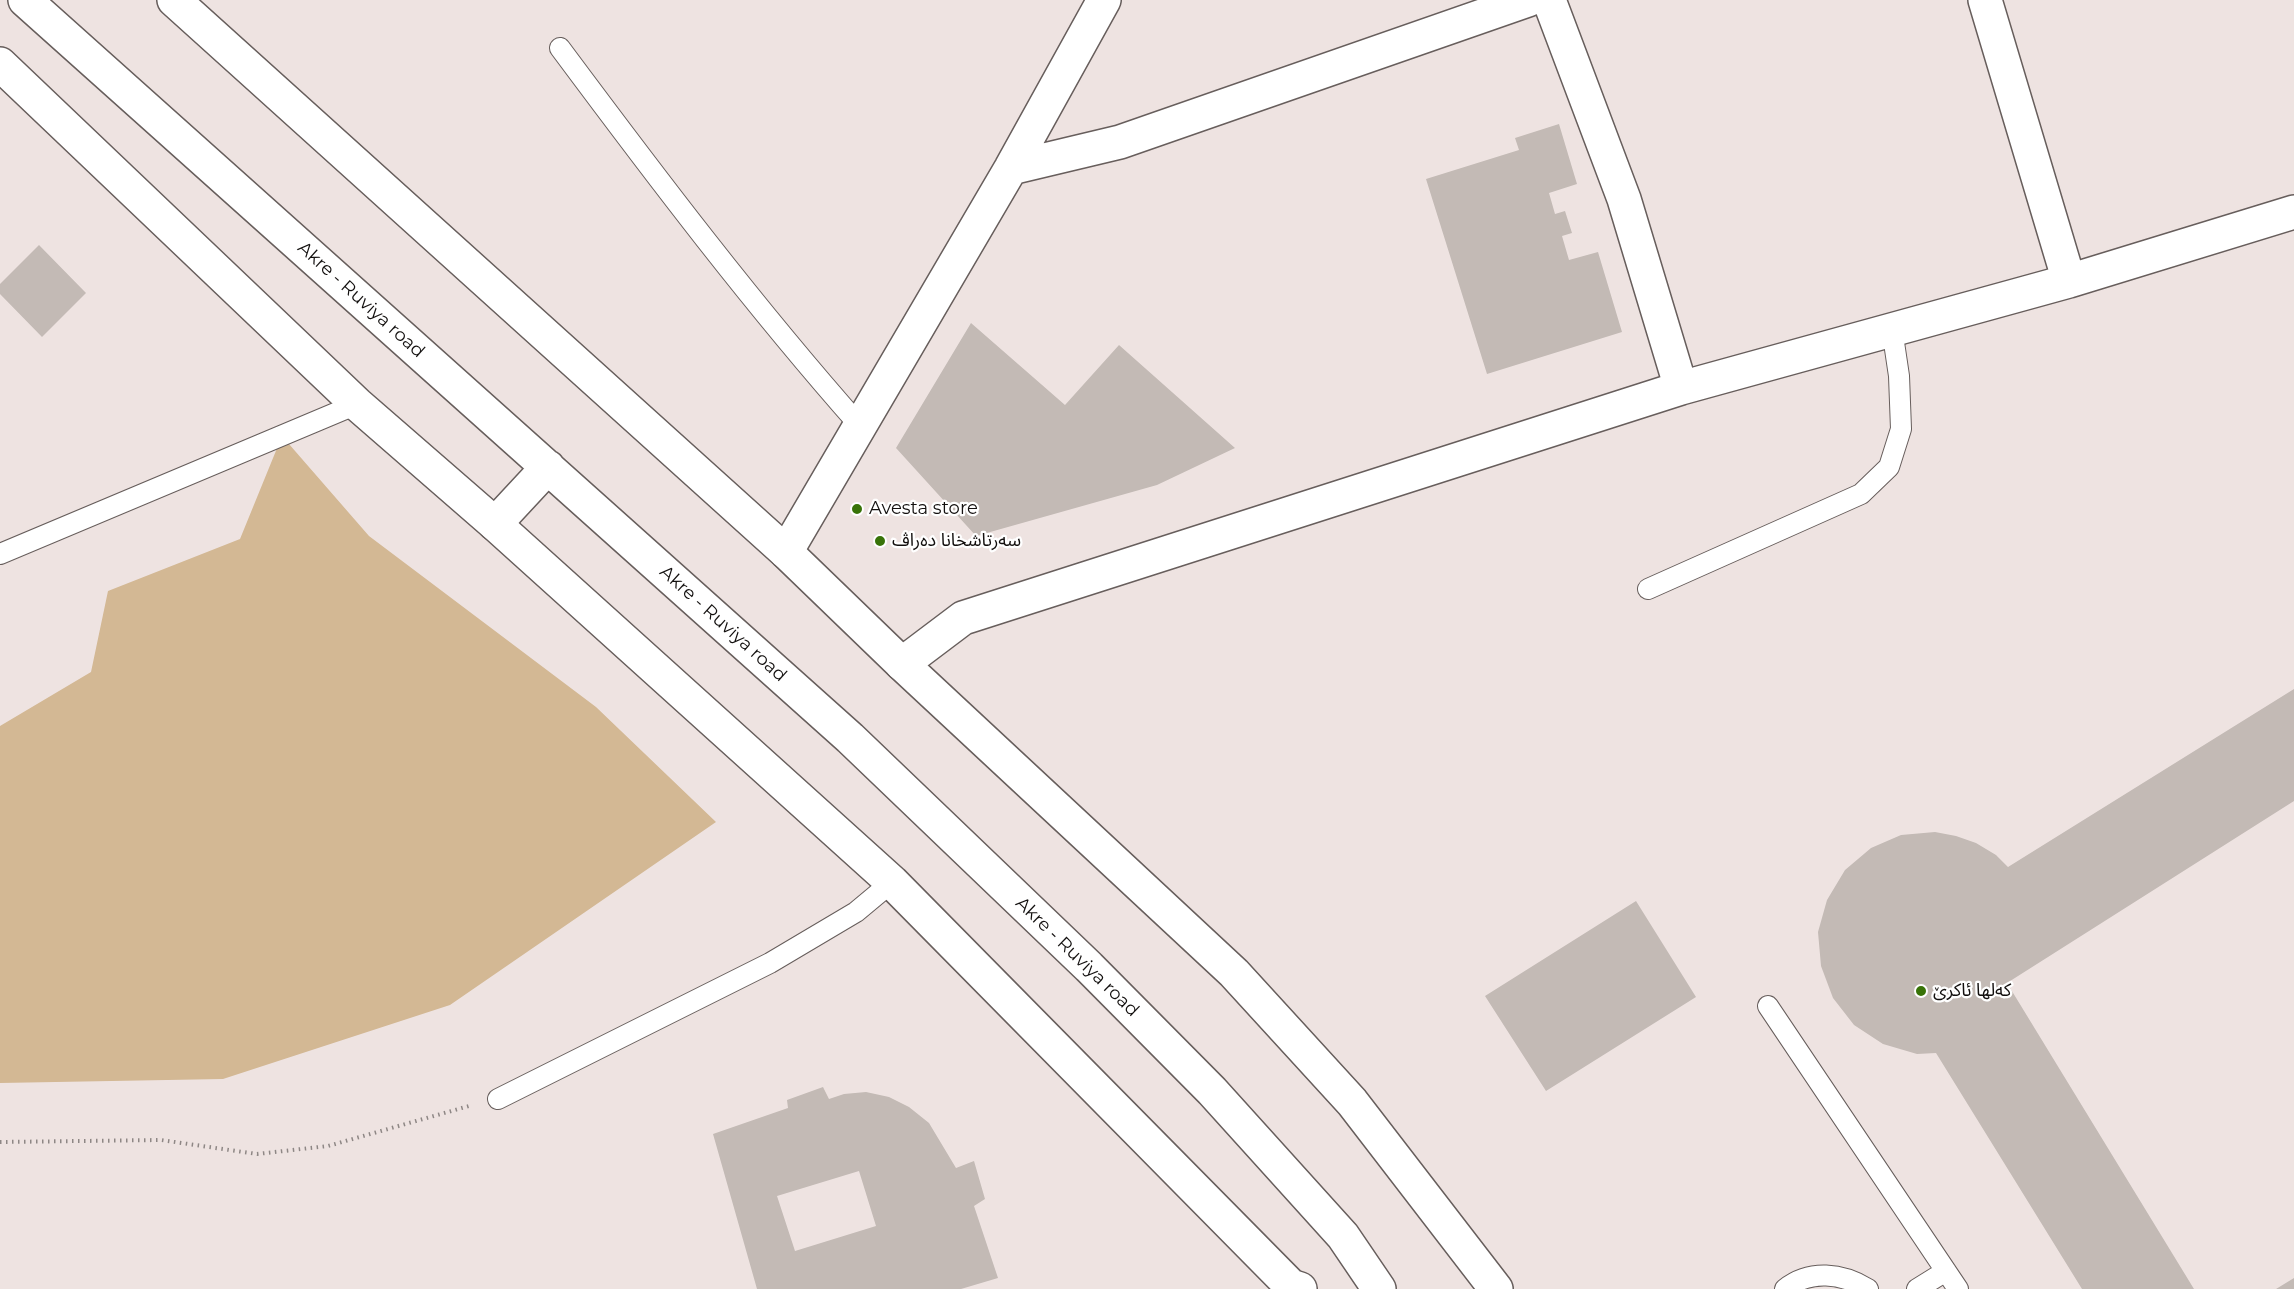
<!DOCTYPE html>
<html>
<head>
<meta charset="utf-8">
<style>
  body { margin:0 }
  canvas { display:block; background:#eee3e1 }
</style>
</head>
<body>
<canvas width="2294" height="1289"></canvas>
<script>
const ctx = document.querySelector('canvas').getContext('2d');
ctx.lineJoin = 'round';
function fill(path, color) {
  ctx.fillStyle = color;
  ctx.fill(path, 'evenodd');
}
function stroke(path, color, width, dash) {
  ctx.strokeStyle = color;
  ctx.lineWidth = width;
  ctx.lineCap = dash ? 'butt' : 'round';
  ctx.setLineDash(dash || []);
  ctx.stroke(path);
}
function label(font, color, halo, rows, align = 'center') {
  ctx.font = font + ' Montserrat,"Noto Sans Arabic",sans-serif';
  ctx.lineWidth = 4.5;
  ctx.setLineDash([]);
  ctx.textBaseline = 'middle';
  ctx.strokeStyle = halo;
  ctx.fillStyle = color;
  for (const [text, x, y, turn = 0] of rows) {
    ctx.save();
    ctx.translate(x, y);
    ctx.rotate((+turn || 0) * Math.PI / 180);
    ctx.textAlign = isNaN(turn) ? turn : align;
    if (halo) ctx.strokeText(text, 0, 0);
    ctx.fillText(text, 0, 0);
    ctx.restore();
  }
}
fill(new Path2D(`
  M282,436L369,536L596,707L716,822L450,1005L223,1079L0,1083V726L91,672L108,591L240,539Z`), '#d3b894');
fill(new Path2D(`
  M1559,124L1577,184L1549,193L1555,214L1565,211L1572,233L1562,236L1569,260L1598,252L1622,332L1487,374L1426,179L1519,150L1515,138Z
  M39,245L86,293L42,337L0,294V284Z
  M971,323L1065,405L1119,345L1235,448L1157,485L976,536L896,448Z
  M2294,689V801L2007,983L2194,1289H2082L1936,1053L1917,1054L1883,1044L1854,1025L1833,998L1821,966L1818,932L1827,900L1845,870L1871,848L1901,835L1935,832L1956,836L1976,843L1996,855L2008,867Z
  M1636,901L1696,997L1546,1091L1485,996Z
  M823,1087L829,1099L844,1094L866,1092L889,1097L909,1107L929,1123L956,1168L974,1161L985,1199L974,1206L998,1278L961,1289H757L713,1134L788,1108L787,1100ZM859,1171L876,1226L795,1251L777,1196Z
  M2294,1278V1289H2276Z`), '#c3bab5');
const lane = new Path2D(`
  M560,48C656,177 753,305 860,426
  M0,554L357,404
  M1648,589L1861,494L1889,467L1901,429L1899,376L1892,329
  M1768,1006L1958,1289
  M498,1099L770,963L856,912L892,882
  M1785,1289C1810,1269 1842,1273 1868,1289
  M1917,1289L1946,1271`);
const street = new Path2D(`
  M1549,0L1624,199L1681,388
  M1985,0L2069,281
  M0,64L357,404L495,524L892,882L1291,1286L1300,1289
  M1011,168L1120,142L1528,0
  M786,552L1011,168L1104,0
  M902,664L963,618L1681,388L2069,281L2294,212`);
const highway = new Path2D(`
  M25,0L850,738L1089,967L1212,1091L1343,1236L1379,1289
  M174,0L786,552L902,664L1234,973L1352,1102L1496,1289
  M495,524L548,467`);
stroke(lane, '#675e5c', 22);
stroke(street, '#675e5c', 36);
stroke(highway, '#675e5c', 36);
stroke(new Path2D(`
  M0,1142L161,1140L257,1154L328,1146L469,1106`), '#8e8785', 4, [1.5, 4.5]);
stroke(lane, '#fff', 20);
stroke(street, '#fff', 33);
stroke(highway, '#fff', 33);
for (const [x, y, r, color] of [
  [857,509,6,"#387308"],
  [880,541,6,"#387308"],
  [1921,991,6,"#387308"]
]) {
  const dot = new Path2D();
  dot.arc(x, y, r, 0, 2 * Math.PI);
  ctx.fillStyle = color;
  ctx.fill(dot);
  stroke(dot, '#fff', 2);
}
label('18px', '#120f0e', '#fff', [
  ["Akre - Ruviya road",361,300,42],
  ["Akre - Ruviya road",723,624,42],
  ["Akre - Ruviya road",1077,957,44]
]);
label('18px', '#120f0e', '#fff', [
  ["Avesta store",869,509],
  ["سەرتاشخانا دەراڤ",892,541],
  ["کەلها ئاکرێ",1933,991]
], 'left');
</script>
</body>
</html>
